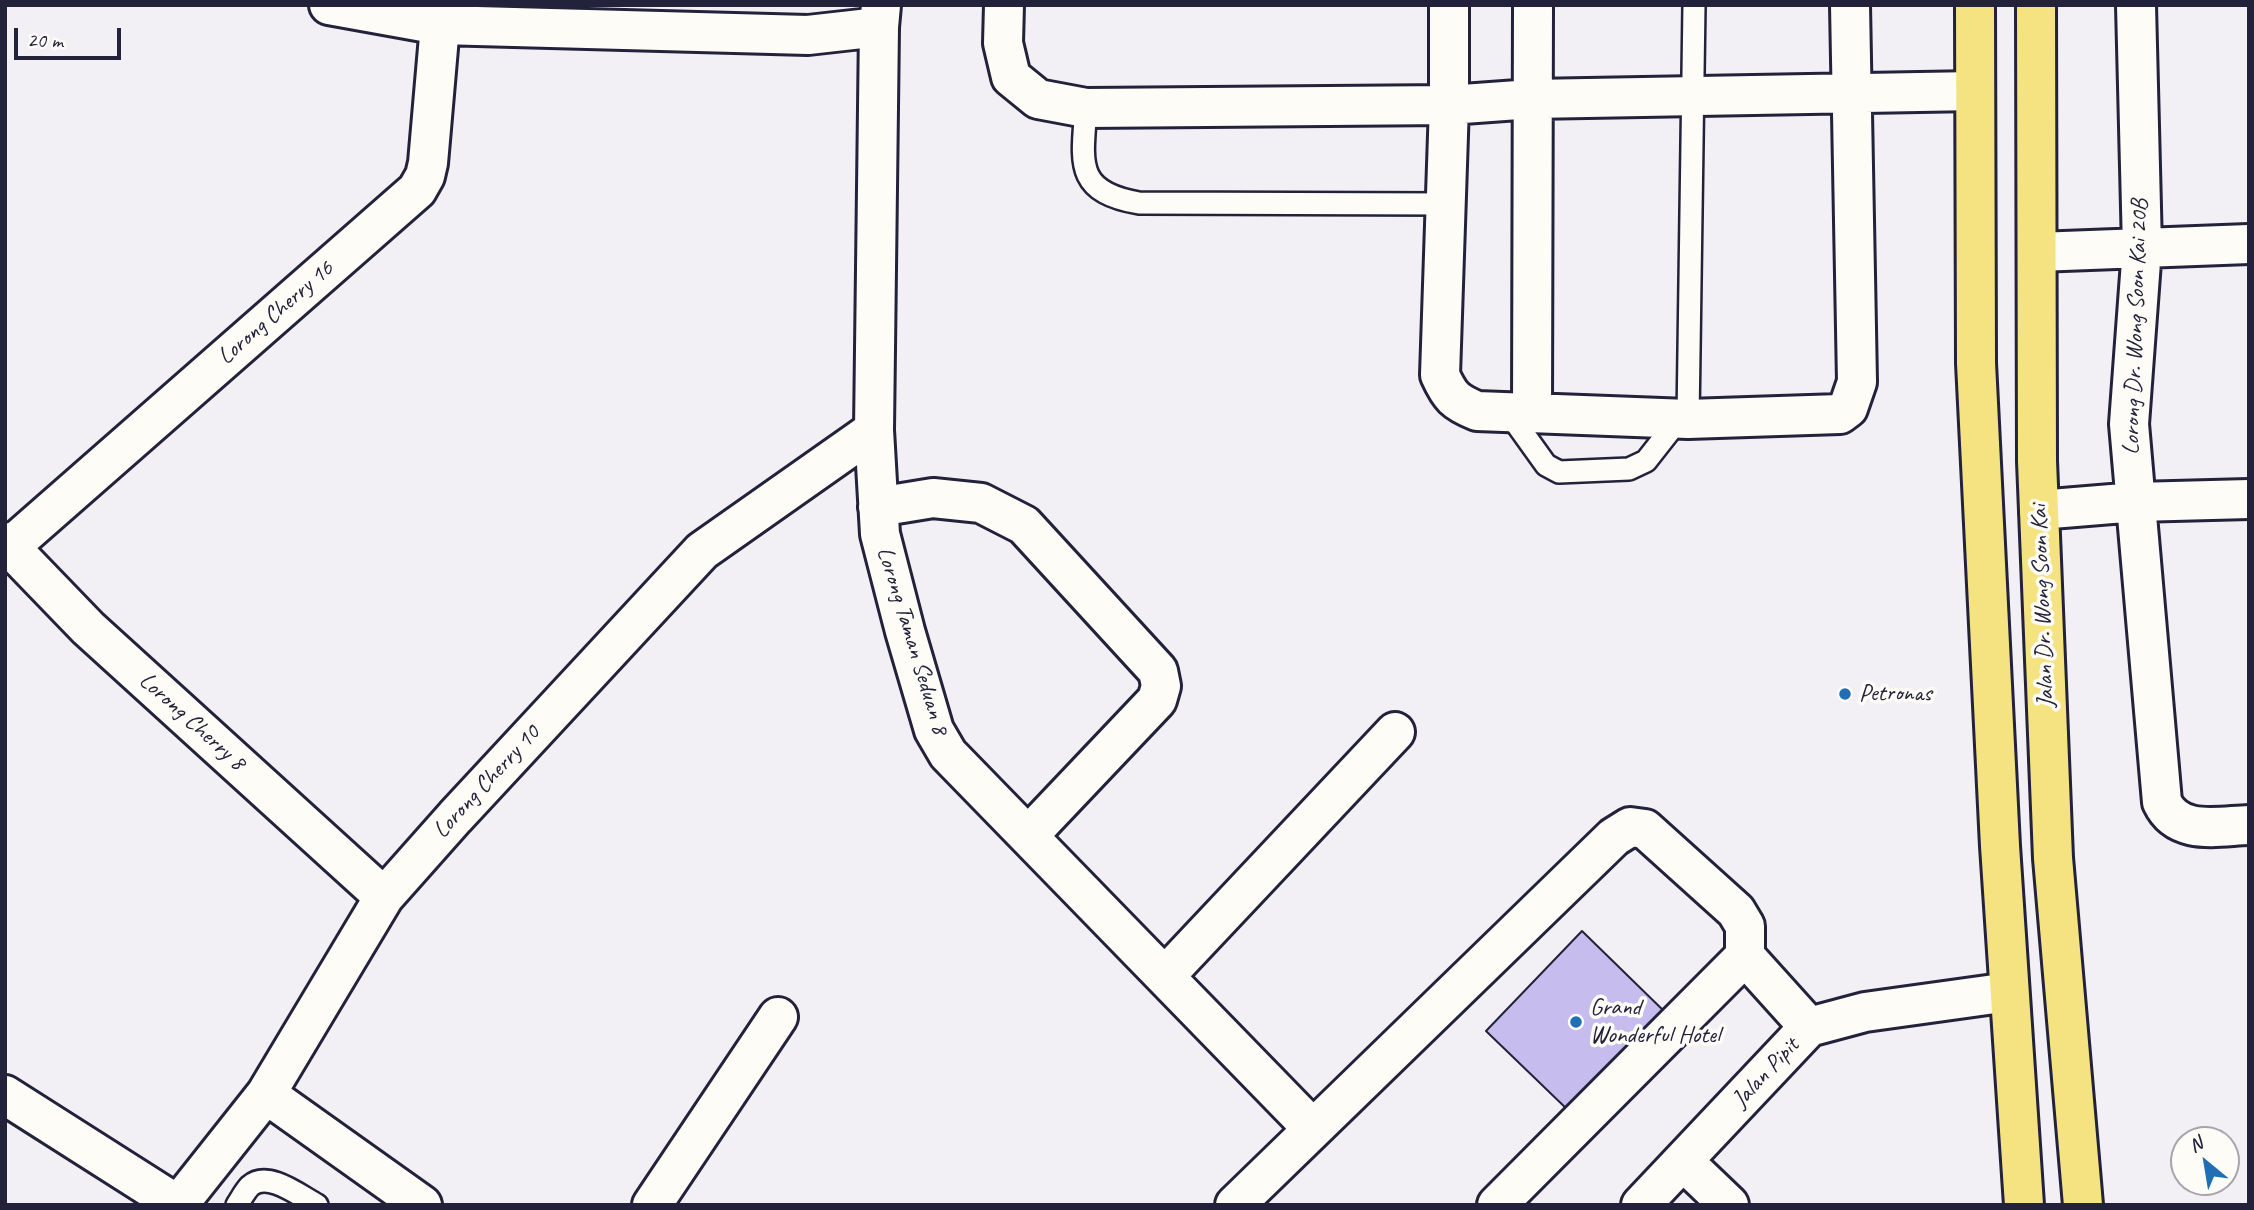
<!DOCTYPE html>
<html>
<head>
<meta charset="utf-8">
<style>
  body { margin:0 }
  #map { position:relative; width:2254px; height:1210px; overflow:hidden; background:#f2eff5; font-family:Caveat,sans-serif }
  canvas { display:block }
  .frame { position:absolute; inset:0; border:7px solid #22223b; pointer-events:none }
  .north { position:absolute; left:2170px; top:1126px; width:70px; height:70px; box-sizing:border-box; background:#fdfcf7; border:2px solid #a5a5ac; border-radius:50%; rotate:330deg; font-size:19px; font-weight:700; line-height:28px; text-align:center; color:#22223b }
  .north::after { content:''; display:block; margin:auto; width:24px; height:32px; background:#1f6fb2; clip-path:polygon(50% 0,100% 100%,50% 72%,0 100%) }
  .scale { position:absolute; left:14px; top:28px; width:107px; height:32px; box-sizing:border-box; border:4px solid #22223b; border-top:0; padding-left:9px; font-size:21px; line-height:24px; white-space:nowrap; color:#22223b; -webkit-text-stroke:5px #fdfcf7; paint-order:stroke }
</style>
</head>
<body>
<div id="map">
<canvas width="2254" height="1210"></canvas>
<div class="frame"></div>
<div class="north">N</div>
<div class="scale">20 m</div>
</div>
<script>
const ctx = document.querySelector('canvas').getContext('2d');
ctx.lineJoin = 'round';
function fill(path, color) {
  ctx.fillStyle = color;
  ctx.fill(path, 'evenodd');
}
function stroke(path, color, width, dash) {
  ctx.strokeStyle = color;
  ctx.lineWidth = width;
  ctx.lineCap = dash ? 'butt' : 'round';
  ctx.setLineDash(dash || []);
  ctx.stroke(path);
}
function label(font, color, halo, rows, align = 'center') {
  ctx.font = font + ' Caveat,sans-serif';
  ctx.lineWidth = 7;
  ctx.setLineDash([]);
  ctx.textBaseline = 'middle';
  ctx.strokeStyle = halo;
  ctx.fillStyle = color;
  for (const [text, x, y, turn = 0] of rows) {
    ctx.save();
    ctx.translate(x, y);
    ctx.rotate((+turn || 0) * Math.PI / 180);
    ctx.textAlign = isNaN(turn) ? turn : align;
    if (halo) ctx.strokeText(text, 0, 0);
    ctx.fillText(text, 0, 0);
    ctx.restore();
  }
}
const building = new Path2D(`
  M1582,931L1667,1014L1571,1113L1486,1031Z`);
fill(building, '#c6bcee');
stroke(building, '#22223b', 2);
const service = new Path2D(`
  M1086,108C1082,162 1074,192 1139,203L1447,204
  M1508,412L1546,465L1559,472L1629,469L1646,461L1679,419
  M1688,419L1694,5
  M237,1205C241,1199 245,1191 250,1186C268,1170 300,1196 317,1205`);
const minor = new Path2D(`
  M329,5L440,25L808,35L879,27
  M881,5L879,27L874,430L880,534L905,631L934,730L948,754L1312,1128
  M1004,5L1003,43L1011,77L1038,99L1086,108L1449,105L1532,99L1975,91
  M1449,5V105L1440,375C1450,397 1455,402 1477,411L1688,419L1840,414L1848,408L1857,382L1850,5
  M2136,5L2142,248L2129,424L2162,802C2178,836 2217,826 2249,825
  M2037,252L2249,244
  M1532,413L1533,5
  M878,507L933,498L981,503L1024,525L1158,671L1161,686L1157,700L1028,836
  M2039,510L2136,502L2249,499
  M5,542L88,628L384,897
  M10,547L417,190L425,176L428,163L440,25
  M1745,956L1809,1027
  M1166,975L1395,732
  M266,1094L422,1205
  M5,1095L178,1205
  M1683,1161L1729,1205
  M178,1205L266,1094L384,897L455,817L702,551L874,430
  M652,1205L778,1017
  M1235,1205L1614,837L1630,827L1645,829L1736,911L1745,926V956L1497,1205
  M1641,1205L1809,1027L1865,1012L2009,992`);
const primary = new Path2D(`
  M1975,5L1976,363L2000,846L2024,1205
  M2036,5L2037,461L2053,858L2083,1205`);
stroke(service, '#22223b', 26);
stroke(minor, '#22223b', 44);
stroke(primary, '#22223b', 44);
stroke(service, '#fdfcf7', 21);
stroke(minor, '#fdfcf7', 38);
stroke(primary, '#f5e382', 38);
for (const [x, y, r, color] of [
  [1845,694,7,"#1f6fb2"],
  [1576,1022,7,"#1f6fb2"]
]) {
  const dot = new Path2D();
  dot.arc(x, y, r, 0, 2 * Math.PI);
  ctx.fillStyle = color;
  ctx.fill(dot);
  stroke(dot, '#fdfcf7', 2.5);
}
label('24px', '#22223b', '#fdfcf7', [
  ["Lorong Cherry 16",276,313,-41],
  ["Lorong Dr. Wong Soon Kai 20B",2136,327,-88],
  ["Jalan Dr. Wong Soon Kai",2043,606,-92],
  ["Lorong Taman Seduan 8",912,641,73],
  ["Lorong Cherry 8",192,722,42],
  ["Lorong Cherry 10",487,782,-47],
  ["Jalan Pipit",1766,1073,-47]
]);
label('24px', '#22223b', '#fdfcf7', [
  ["Petronas",1859,694],
  ["Grand",1590,1008],
  ["Wonderful Hotel",1590,1036]
], 'left');
</script>
</body>
</html>
